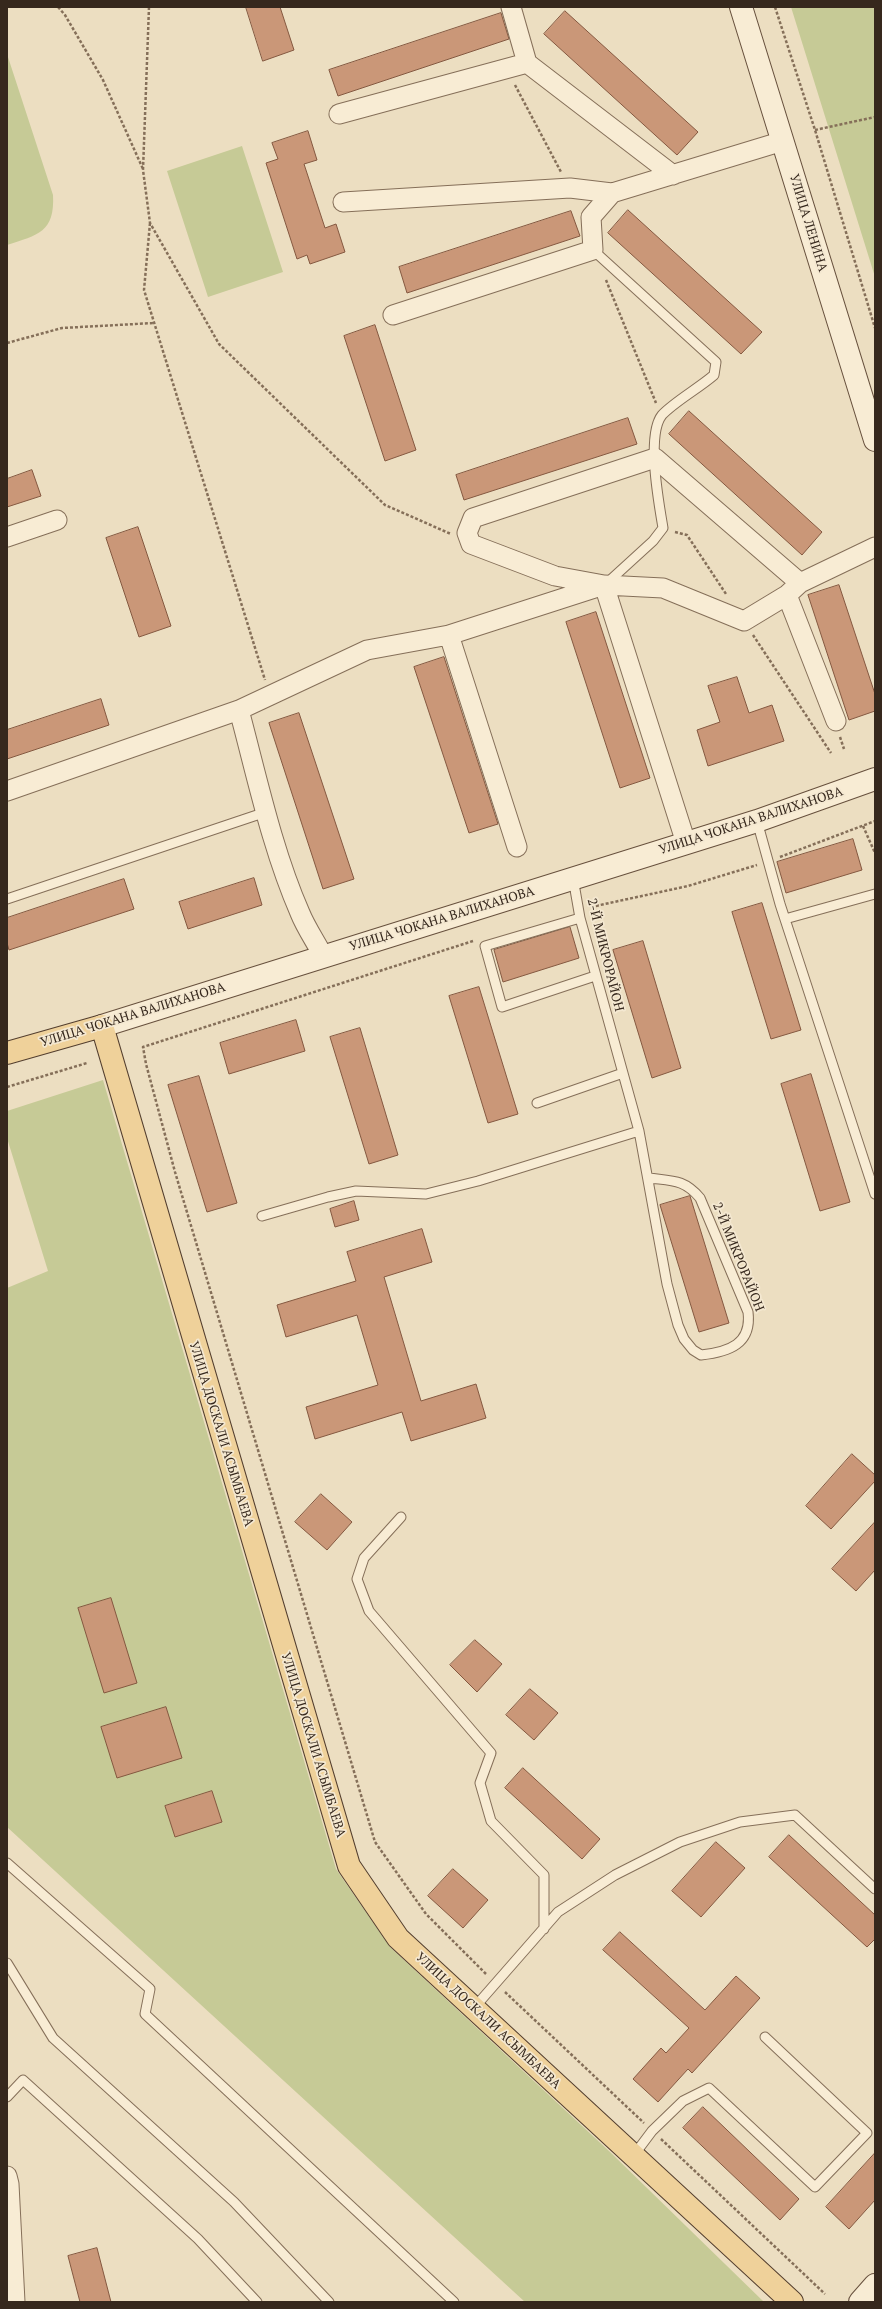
<!DOCTYPE html>
<html>
<head>
<meta charset="utf-8">
<style>
  body { margin:0 }
  #map { position:relative; width:882px; height:2309px; overflow:hidden; background:#ecdec1; font-family:"PT Serif",serif }
  canvas { display:block }
  .frame { position:absolute; inset:0; border:8px solid #36281d; pointer-events:none }
</style>
</head>
<body>
<div id="map">
<canvas width="882" height="2309"></canvas>
<div class="frame"></div>
</div>
<script>
const ctx = document.querySelector('canvas').getContext('2d');
ctx.lineJoin = 'round';
function fill(path, color) {
  ctx.fillStyle = color;
  ctx.fill(path, 'evenodd');
}
function stroke(path, color, width, dash) {
  ctx.strokeStyle = color;
  ctx.lineWidth = width;
  ctx.lineCap = dash ? 'butt' : 'round';
  ctx.setLineDash(dash || []);
  ctx.stroke(path);
}
function label(font, color, halo, rows, align = 'center') {
  ctx.font = font + ' "PT Serif",serif';
  ctx.lineWidth = 3.5;
  ctx.setLineDash([]);
  ctx.textBaseline = 'middle';
  ctx.strokeStyle = halo;
  ctx.fillStyle = color;
  for (const [text, x, y, turn = 0] of rows) {
    ctx.save();
    ctx.translate(x, y);
    ctx.rotate((+turn || 0) * Math.PI / 180);
    ctx.textAlign = isNaN(turn) ? turn : align;
    if (halo) ctx.strokeText(text, 0, 0);
    ctx.fillText(text, 0, 0);
    ctx.restore();
  }
}
fill(new Path2D(`
  M791,7H875V277Z
  M7,54L53,195C55,232 38,235 7,245Z
  M242,146L283,272L208,297L167,171Z
  M103,1080L336,1869L390,1947L609,2151L764,2302H525L7,1827V1288L48,1271L7,1138V1111Z`), '#c6ca96');
const building = new Path2D(`
  M246,7H280L294,50L263,61Z
  M565,11L698,132L677,155L544,34Z
  M501,13L509,39L338,96L329,70Z
  M308,131L317,160L304,164L325,228L336,224L345,252L310,264L307,255L297,259L266,163L278,159L272,143Z
  M628,210L762,332L741,354L608,233Z
  M571,211L580,236L407,293L399,267Z
  M375,325L416,450L385,461L344,336Z
  M689,411L822,532L802,555L669,434Z
  M628,418L637,444L464,500L456,475Z
  M32,470L41,496L7,507V479Z
  M138,527L171,626L139,637L106,538Z
  M839,585L875,694V711L849,720L808,595Z
  M596,612L650,778L620,788L566,622Z
  M444,657L498,824L469,833L414,667Z
  M737,677L749,713L772,705L784,741L708,766L697,730L720,722L708,686Z
  M101,699L109,725L7,759V730Z
  M299,713L354,879L323,889L269,723Z
  M853,839L862,870L786,893L777,862Z
  M254,878L262,905L188,929L179,902Z
  M124,879L134,909L9,950L7,943V918Z
  M762,903L801,1030L771,1039L732,912Z
  M570,927L579,958L503,982L494,950Z
  M643,941L681,1068L652,1078L613,950Z
  M479,987L518,1114L488,1123L449,996Z
  M296,1020L305,1051L229,1074L220,1043Z
  M360,1028L398,1155L369,1164L330,1037Z
  M811,1074L850,1202L820,1211L781,1084Z
  M199,1076L237,1203L207,1212L168,1085Z
  M690,1196L729,1323L699,1332L660,1205Z
  M354,1201L359,1220L335,1227L330,1209Z
  M422,1229L432,1262L384,1277L421,1401L476,1384L486,1418L411,1441L402,1412L315,1439L306,1407L378,1385L357,1315L286,1337L277,1305L356,1281L347,1252Z
  M852,1454L875,1475V1481L831,1529L806,1506Z
  M321,1494L352,1522L327,1550L295,1522Z
  M875,1522V1570L856,1591L832,1569Z
  M111,1598L137,1683L104,1693L78,1608Z
  M475,1640L502,1664L477,1692L450,1665Z
  M530,1689L558,1713L534,1740L506,1715Z
  M166,1707L182,1758L117,1778L101,1727Z
  M523,1768L600,1839L582,1859L505,1788Z
  M212,1791L222,1822L175,1837L165,1806Z
  M789,1835L875,1915V1939L867,1947L769,1857Z
  M716,1842L745,1868L701,1917L672,1891Z
  M453,1869L488,1900L463,1928L428,1896Z
  M620,1932L705,2010L736,1976L760,1998L692,2073L688,2069L658,2102L633,2079L661,2048L666,2053L689,2028L603,1950Z
  M703,2107L799,2199L780,2220L683,2128Z
  M875,2153V2200L849,2229L826,2207Z
  M97,2248L111,2302H80L68,2256Z`);
fill(building, '#ca9778');
stroke(building, '#845840', 1);
const lane = new Path2D(`
  M593,250L716,362L714,375C699,388 674,402 662,415C646,435 659,504 663,528L653,541L607,583
  M757,821L780,904L875,1194
  M573,878L580,918L639,1131L667,1284L678,1325L684,1339L693,1350L701,1355C729,1352 752,1344 748,1312L700,1198C684,1179 672,1181 649,1178
  M7,899L266,812
  M580,918L485,946L502,1007L595,976
  M785,919L875,894
  M537,1103L623,1073
  M262,1216L328,1197L356,1191L426,1194L478,1181L639,1131
  M401,1517L364,1558L357,1579L369,1611L491,1753L480,1783L491,1821L544,1875V1929
  M7,1863L150,1989L145,2014L454,2302
  M7,1963L53,2038L234,2202L329,2302
  M474,2008L558,1912L615,1875L680,1842L740,1822L795,1815L875,1889
  M7,2097L23,2080L198,2239L257,2302
  M634,2155L652,2131L683,2101L709,2088L815,2187L867,2133L765,2037`);
const street = new Path2D(`
  M511,7L527,63
  M339,114L527,63L673,175
  M343,202L570,188L612,193
  M393,315L593,250L591,217L612,193L783,141
  M7,537L57,520
  M787,595L836,721
  M449,635L517,847
  M7,791L239,710
  M686,843L604,585L555,576L471,544L467,533L473,518L655,458L800,583
  M323,956C316,942 306,928 300,913C272,849 257,777 239,710L367,650L449,635L604,585L663,588L744,621L787,595L800,583L875,547
  M7,2176L9,2184L15,2302`);
const secondary = new Path2D(`
  M741,7L875,440
  M102,1026L757,821L875,779
  M860,2302L875,2285`);
const primary = new Path2D(`
  M7,1053L102,1026L349,1866L398,1938L792,2302`);
stroke(lane, '#856f59', 11);
stroke(street, '#856f59', 21);
stroke(secondary, '#67503d', 24);
stroke(primary, '#533e2e', 24);
stroke(new Path2D(`
  M58,7L65,15L103,80L143,169
  M149,7L143,170L150,223L219,344L385,505L451,534
  M775,7L815,130L875,328
  M515,85L561,172
  M815,130L875,117
  M150,223L144,290L265,680
  M606,280L656,403
  M7,343L62,328L154,323
  M675,532L687,535L726,594
  M753,635L831,753
  M840,737L844,749
  M863,826L875,853
  M780,857L875,821
  M591,907L688,886L757,865
  M473,941L143,1047L146,1064L175,1172L375,1842L426,1914L487,1975
  M7,1087L87,1063
  M505,1992L644,2123
  M661,2139L825,2294`), '#856f59', 2.5, [3, 2]);
stroke(lane, '#f8ecd4', 9);
stroke(street, '#f8ecd4', 19);
stroke(secondary, '#f8ecd4', 22);
stroke(primary, '#efd19a', 22);
label('13px', '#36281d', '#f4e8d1', [
  ["УЛИЦА ЛЕНИНА",808,223,73],
  ["УЛИЦА ЧОКАНА ВАЛИХАНОВА",751,821,-18],
  ["УЛИЦА ЧОКАНА ВАЛИХАНОВА",442,919,-17],
  ["2-Й МИКРОРАЙОН",605,955,76],
  ["УЛИЦА ЧОКАНА ВАЛИХАНОВА",133,1015,-17],
  ["2-Й МИКРОРАЙОН",738,1257,68],
  ["УЛИЦА ДОСКАЛИ АСЫМБАЕВА",221,1434,73],
  ["УЛИЦА ДОСКАЛИ АСЫМБАЕВА",313,1745,73],
  ["УЛИЦА ДОСКАЛИ АСЫМБАЕВА",488,2021,43]
]);
</script>
</body>
</html>
